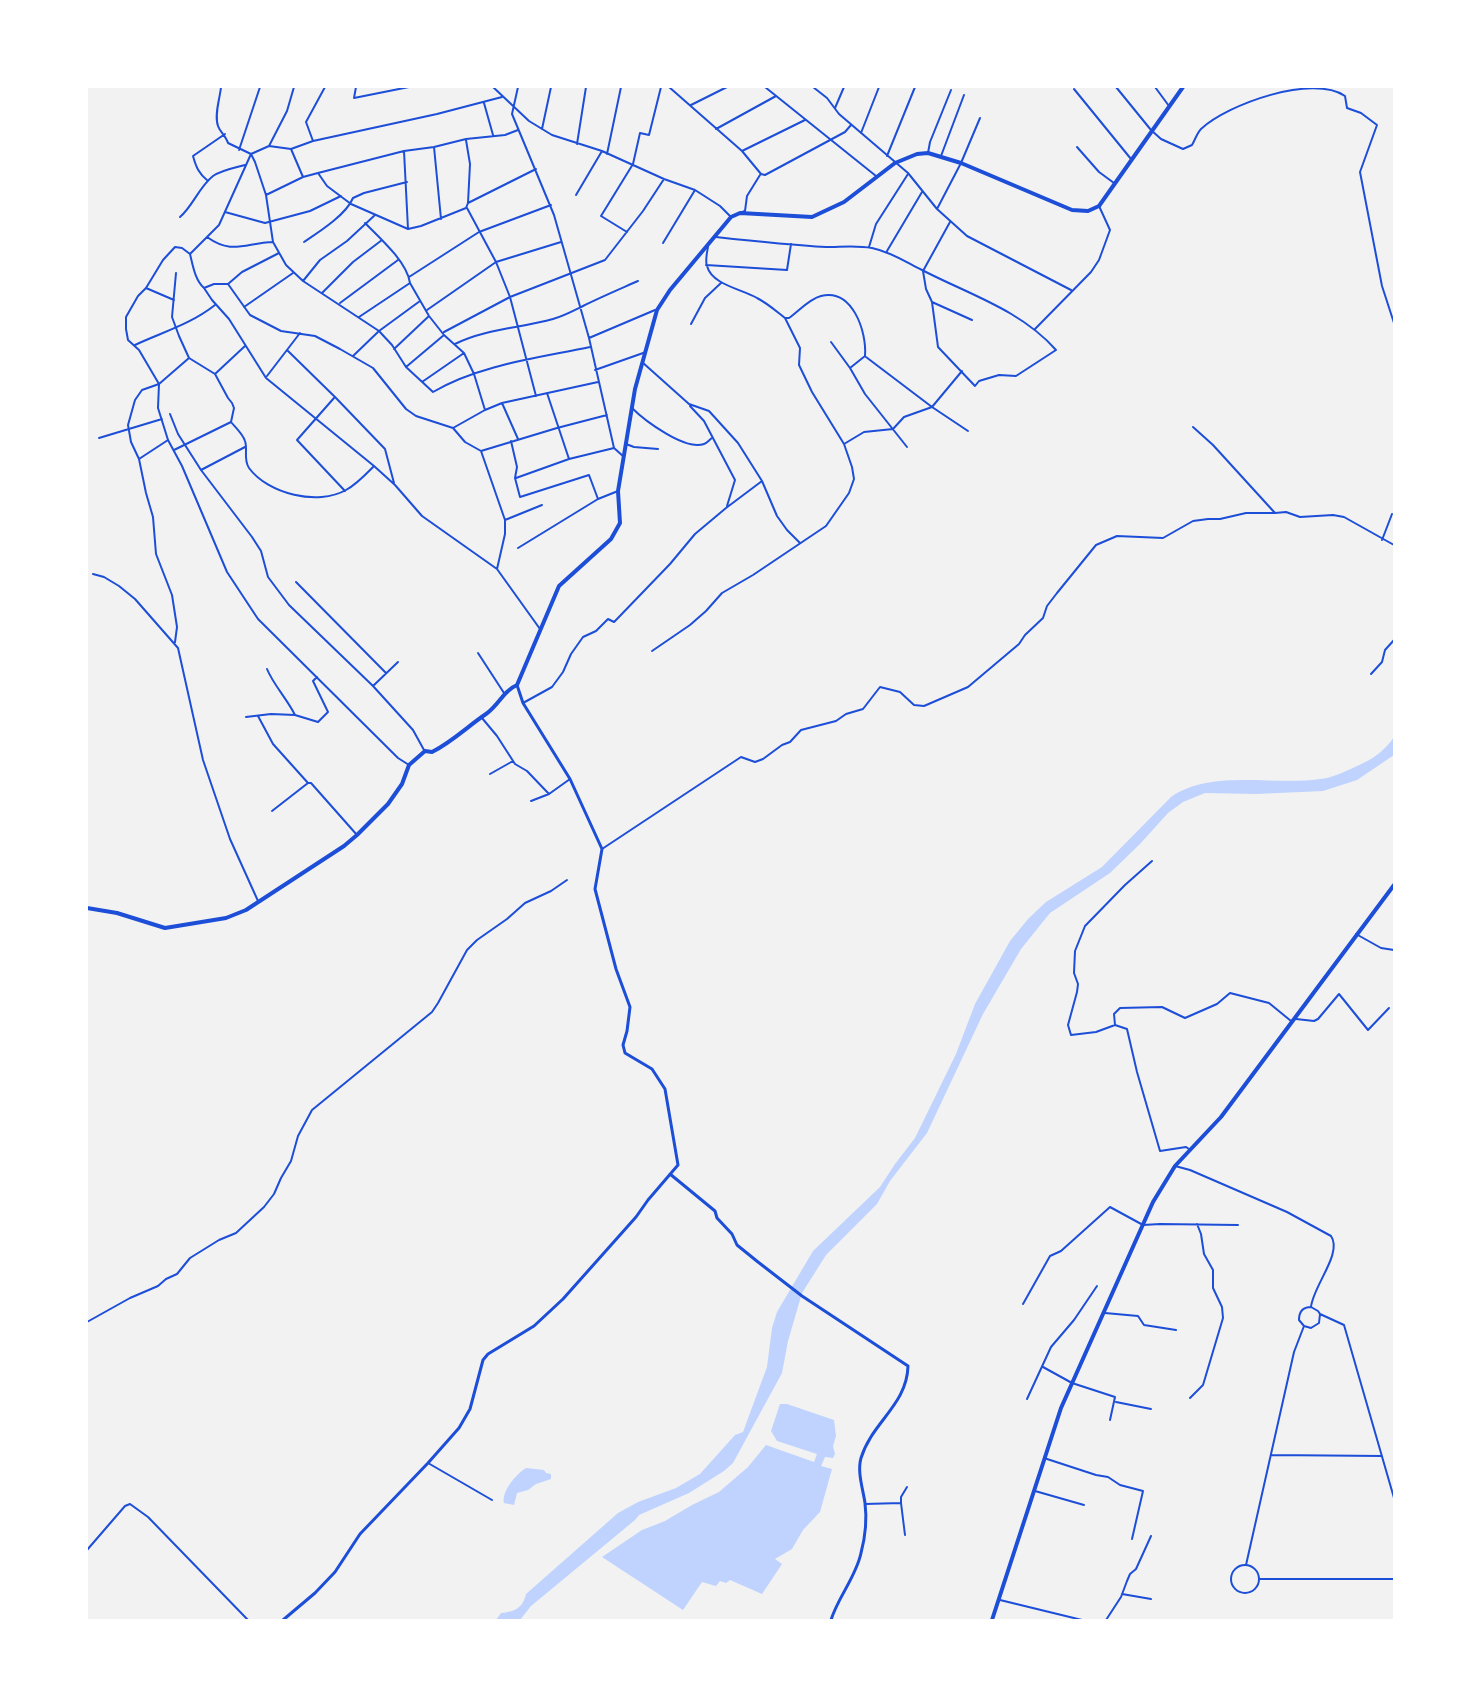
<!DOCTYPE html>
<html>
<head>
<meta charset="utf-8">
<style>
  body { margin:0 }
  #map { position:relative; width:1481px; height:1707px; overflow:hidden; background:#f2f2f2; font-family:"Asap Condensed",sans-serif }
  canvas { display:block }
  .frame { position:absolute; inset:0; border:88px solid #fff; pointer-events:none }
</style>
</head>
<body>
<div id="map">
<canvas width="1481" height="1707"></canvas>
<div class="frame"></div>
</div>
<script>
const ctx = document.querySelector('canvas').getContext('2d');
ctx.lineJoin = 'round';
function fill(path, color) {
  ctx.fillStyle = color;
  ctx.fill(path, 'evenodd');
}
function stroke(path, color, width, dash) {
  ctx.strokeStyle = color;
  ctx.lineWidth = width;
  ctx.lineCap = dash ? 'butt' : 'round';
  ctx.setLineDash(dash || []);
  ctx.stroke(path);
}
fill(new Path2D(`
  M1394,737V755L1357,780L1323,791L1256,794L1205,793L1183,802L1168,813L1140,844L1110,873L1050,913L1021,949L983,1014L927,1133L890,1181L877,1204L826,1255L802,1293L788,1341L782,1373L733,1463L724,1471L689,1493L639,1515L635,1520L531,1606L520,1620H496L501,1613C514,1612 523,1608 526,1594L618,1513L638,1502L676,1488L700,1474L735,1435L743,1432L767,1367L772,1328L777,1312L813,1251L880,1187L895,1164L915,1138L956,1054L975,1004L1010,941L1028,919L1046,902L1102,867L1171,797C1212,769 1273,786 1320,779C1332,778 1344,772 1355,767C1371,760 1384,752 1394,737Z
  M780,1404H787L834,1420L836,1436L833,1446L835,1454L833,1458L825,1457L821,1466L832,1469L820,1512L803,1530L792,1549L775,1559L782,1564L762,1594L730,1580L726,1583L720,1581L716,1586L702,1582L683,1610L602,1557L642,1530L665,1521L692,1505L719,1492L748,1467L766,1445L814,1462L817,1454L777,1441L771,1431Z
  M526,1468L544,1470L546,1473L551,1474V1479L536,1484L528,1490L517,1493L514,1505L504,1503C501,1492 516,1474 526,1468Z`), '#bfd3fe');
stroke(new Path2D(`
  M221,87C220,98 214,115 218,126C220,132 226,136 228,143L251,154L255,162L266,195L273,242L286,265L303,281L379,331L392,345L406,367L433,392C479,365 538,358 590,347
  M356,87L354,98L409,87
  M493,87L529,121L552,135L602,151L664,179L695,190L720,206L731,217
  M518,87L512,114L554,215L589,338L614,448L624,457
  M669,87L742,151L761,174L765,175L845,132L851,125
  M765,87L876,176
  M813,87L827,98L839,114L908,173L937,209L967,236L1071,290
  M1116,87L1151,130L1161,139L1183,149L1192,145C1195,140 1197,133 1201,129C1228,104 1312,74 1345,96L1347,108L1361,113L1377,125L1360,172L1382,286L1394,323
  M1155,87L1169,106
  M1074,89L1131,159
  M484,103L493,135
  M691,105L727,87
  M835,108L844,87
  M542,129L551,87
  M716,129L776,96
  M861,133L879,87
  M466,140L470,164L468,203
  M313,141L306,122L325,87
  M577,144L586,87
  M269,146L287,111L294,87
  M434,147L441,219
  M1077,147L1099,172L1114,183
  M291,149L303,177
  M239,150L260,87
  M404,151L408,229
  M742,151L805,120
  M928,153L930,142L951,90
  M607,154L621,87
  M887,156L915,87
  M941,156L964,95
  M318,173L327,186L351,204L408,229L421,226L466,208L468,203L536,169
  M208,181C199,174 196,167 193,156L225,134
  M266,195L303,177L318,173L404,151L434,147L466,139L505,135L518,130
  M576,195L602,151
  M467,208L496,262L510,297L536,396
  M937,209L961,163L980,118
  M225,212L265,223L310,211L341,196
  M742,212L745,211L747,196L760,175
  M180,217C193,206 199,187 213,176C222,170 234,168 245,165
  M365,223C380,238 407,262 410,283L429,316L444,335L464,353L474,374L485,410
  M627,232L601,216L633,164L640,133L649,135L661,87
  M207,237C232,255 245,243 273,242
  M716,237C752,241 789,245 826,247C841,247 857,245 872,248C891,252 906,262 922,270C968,294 1021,310 1056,350L1016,376L999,375L979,381L975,386L938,347L932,302L926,289L923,271L950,222
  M304,242C319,232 346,215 353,198L364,193L407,182
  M663,243L695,190
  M708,247C707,252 705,261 707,266C712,285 742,289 757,298C767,303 776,311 785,318H789C799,311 809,299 821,296C852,288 867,331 865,356L850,368L831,342
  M869,247L876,224L908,174
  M887,251L922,192
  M190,254C193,266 195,280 204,288L214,284H228L250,315L281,331L315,336L340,349L373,368L406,409L416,416L453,428L465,442L481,451L505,520V534L497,569L540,629
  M706,265L787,270L791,244
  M176,273L172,317L179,336L189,358L215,374L228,398L232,403L234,408L231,422C235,427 243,434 245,441C248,450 243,459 249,468C268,494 318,506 346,490C357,484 366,474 374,466
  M409,277L479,232L551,205
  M303,281L320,260L347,241L375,215
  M228,284L242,272L279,253
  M146,288L174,300
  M204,288L212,300L229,319L266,378L374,466L395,485L422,516L497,569
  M322,293L353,262L382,240
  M932,302L972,320
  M340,303L398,260
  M244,307L293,273
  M427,310L496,262L561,242
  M359,317L410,283
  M691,324L705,298L721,283
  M1035,329L1091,272L1099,260L1110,230L1099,206
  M444,332L510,297L605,260L643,211L664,179
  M589,338L655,310
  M455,344C485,329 521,328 553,319C564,316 573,311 583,306C601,297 620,289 638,281
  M135,345C163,332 191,324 215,305
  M394,349L429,316
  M287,350L335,397L385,449L394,483
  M353,356L379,331L420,301
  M866,357L932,407L968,431
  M642,362L689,404L709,411L738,443L762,481L777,516L787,530L800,543
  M406,367L444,335
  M850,368L865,394L907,447
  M595,370L646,352
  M215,374L245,346
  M267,376L300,333
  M422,382L464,353
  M547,393L569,459
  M334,398L297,440L345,491
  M502,403L518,439
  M690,406L704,421L735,480L727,506
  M632,408C644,420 685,451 704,444C707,443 709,440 712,438
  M170,414L178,434L201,470L252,537L261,551L268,577L289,605L373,686L413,730L424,750
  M1193,427L1213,445L1275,513L1286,512L1300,517L1333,515L1344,517L1394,545
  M453,428L485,410L502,403L598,382
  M99,438L162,419
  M511,441L517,467L515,478L520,497L589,475L598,499
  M626,444L634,447L658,449
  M844,444L864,432L893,429L904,417L932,407L962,371
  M174,450L231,422
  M481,451L557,428L607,415
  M139,459L168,440
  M201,470L245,447
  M516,478L569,459L614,448
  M505,520L542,505
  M1382,540L1392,514
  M518,548L598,499L618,491
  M93,574L104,577L119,586L135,599L178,648L203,760L230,839L258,901
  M296,582L386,673
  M175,642L177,627L172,595L156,554L153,517L146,493L139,459L131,442L128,425L135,400L142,390L159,384L189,358
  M652,651L690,625L706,611L722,593L753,575L826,526L849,493L854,479L852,467L844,444L812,392L799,365L800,348L785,318
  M478,653L504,693
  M267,669C273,684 287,699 295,715
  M1371,674L1382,662L1385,650L1394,640
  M373,686L398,662
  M523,703L552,687L563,672L571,654L583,637L596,631L608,619L614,622L617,619L670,564L695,534L726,508L762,481
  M258,716L273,744L308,783
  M246,717L271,714L295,715L318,722L328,712L313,681L317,677
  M482,718L497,736L515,764L527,771L549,794
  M409,765L398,758L258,619L227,572L182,466L168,440L158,408L159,384L139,350L128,340L126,329V317L138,296L146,288L163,260L175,247L182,248L190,254L219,225L251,154L269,146L291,149L313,141L437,114L502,97
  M490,774L513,761
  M531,801L549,794L570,779
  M272,811L308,783H311L357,835
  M602,849L741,757L755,762L763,759L782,745L790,742L801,730L836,721L846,714L863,709L880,687L900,692L914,705L924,706L968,687L1019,644L1025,635L1043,618L1047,606L1057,593L1096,545L1117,536L1163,538L1193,521L1208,519H1220L1246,513H1275
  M1152,861L1125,885L1085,926L1075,951L1074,973L1078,984L1077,992L1068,1025L1071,1035L1096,1032L1115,1025L1127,1029L1137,1072L1160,1151L1186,1147L1189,1149
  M1356,934L1381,948L1394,950
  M1296,1019L1314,1021L1318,1019L1339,994L1368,1030L1389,1008
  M1115,1025L1114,1014L1120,1008L1162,1007L1185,1018L1217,1004L1230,993L1269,1003L1291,1021
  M1175,1166L1190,1170L1287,1212L1331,1236C1343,1253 1313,1286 1311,1307
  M1023,1304L1050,1256L1061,1251L1110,1207L1143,1225L1160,1224L1238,1225
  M1105,1313L1138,1316L1144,1325L1176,1330
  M1320,1314L1319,1323L1311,1328L1304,1326L1299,1320C1299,1312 1303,1307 1311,1307L1318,1311L1320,1314L1344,1325L1394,1498
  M87,1322L130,1298L158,1286L166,1279L177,1274L190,1258L219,1240L236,1233L264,1207L274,1194L281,1178L291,1161L298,1136L312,1110L432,1012L438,1003L467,950L477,940L507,919L525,903L551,891L567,880
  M1043,1367L1072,1383L1115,1397L1110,1420
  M1190,1398L1203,1385L1223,1318L1222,1307L1213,1288V1270L1204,1254L1201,1234L1197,1224
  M1027,1399L1051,1347L1074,1320L1097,1286
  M1116,1402L1151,1409
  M1271,1455L1382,1456
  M1044,1458L1096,1475L1108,1477L1120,1485L1143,1491L1132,1539
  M428,1463L492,1500
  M1035,1491L1084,1505
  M901,1503V1497L907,1487
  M865,1504L901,1503L905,1535
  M87,1550L125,1506L130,1504L148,1517L248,1620
  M1231 1579a14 14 0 1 1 28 0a14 14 0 1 1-28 0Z
  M1246,1565L1294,1352L1304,1326
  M1259,1579H1394
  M1122,1594L1151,1599
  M1000,1600L1082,1620
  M1106,1620L1121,1597L1127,1581L1130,1574L1136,1569L1151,1536`), '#1d4ed8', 2);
stroke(new Path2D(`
  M670,1174L715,1211L717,1218L732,1234L737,1245L758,1262L802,1296L908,1366C907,1405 872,1422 861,1458C857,1472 863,1489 865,1503C867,1519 865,1538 861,1553C856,1577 838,1597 831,1620
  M283,1620L315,1593L335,1572L360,1534L428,1463L459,1428L470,1409L483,1360L488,1354L534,1326L563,1299L636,1217L648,1200L678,1165L665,1089L652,1069L625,1053L623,1045L627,1031L630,1007L616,969L595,889L602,849L570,779L523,703L517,685`), '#1d4ed8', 3);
stroke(new Path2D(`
  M87,908L117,913L165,928L226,918L246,910L344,846L357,835L388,804L402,784L409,765L425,751L432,752C452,742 468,726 486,714C499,705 503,691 517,685L559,586L611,539L620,523L618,491L635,389L657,310L670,290L731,217L740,213L812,217L844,202L895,163L917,154L928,153L961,163L1072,210L1088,211L1099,206L1183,87
  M992,1620L1061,1408L1153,1202L1175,1166L1221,1117L1394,885`), '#1d4ed8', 4);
</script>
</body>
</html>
